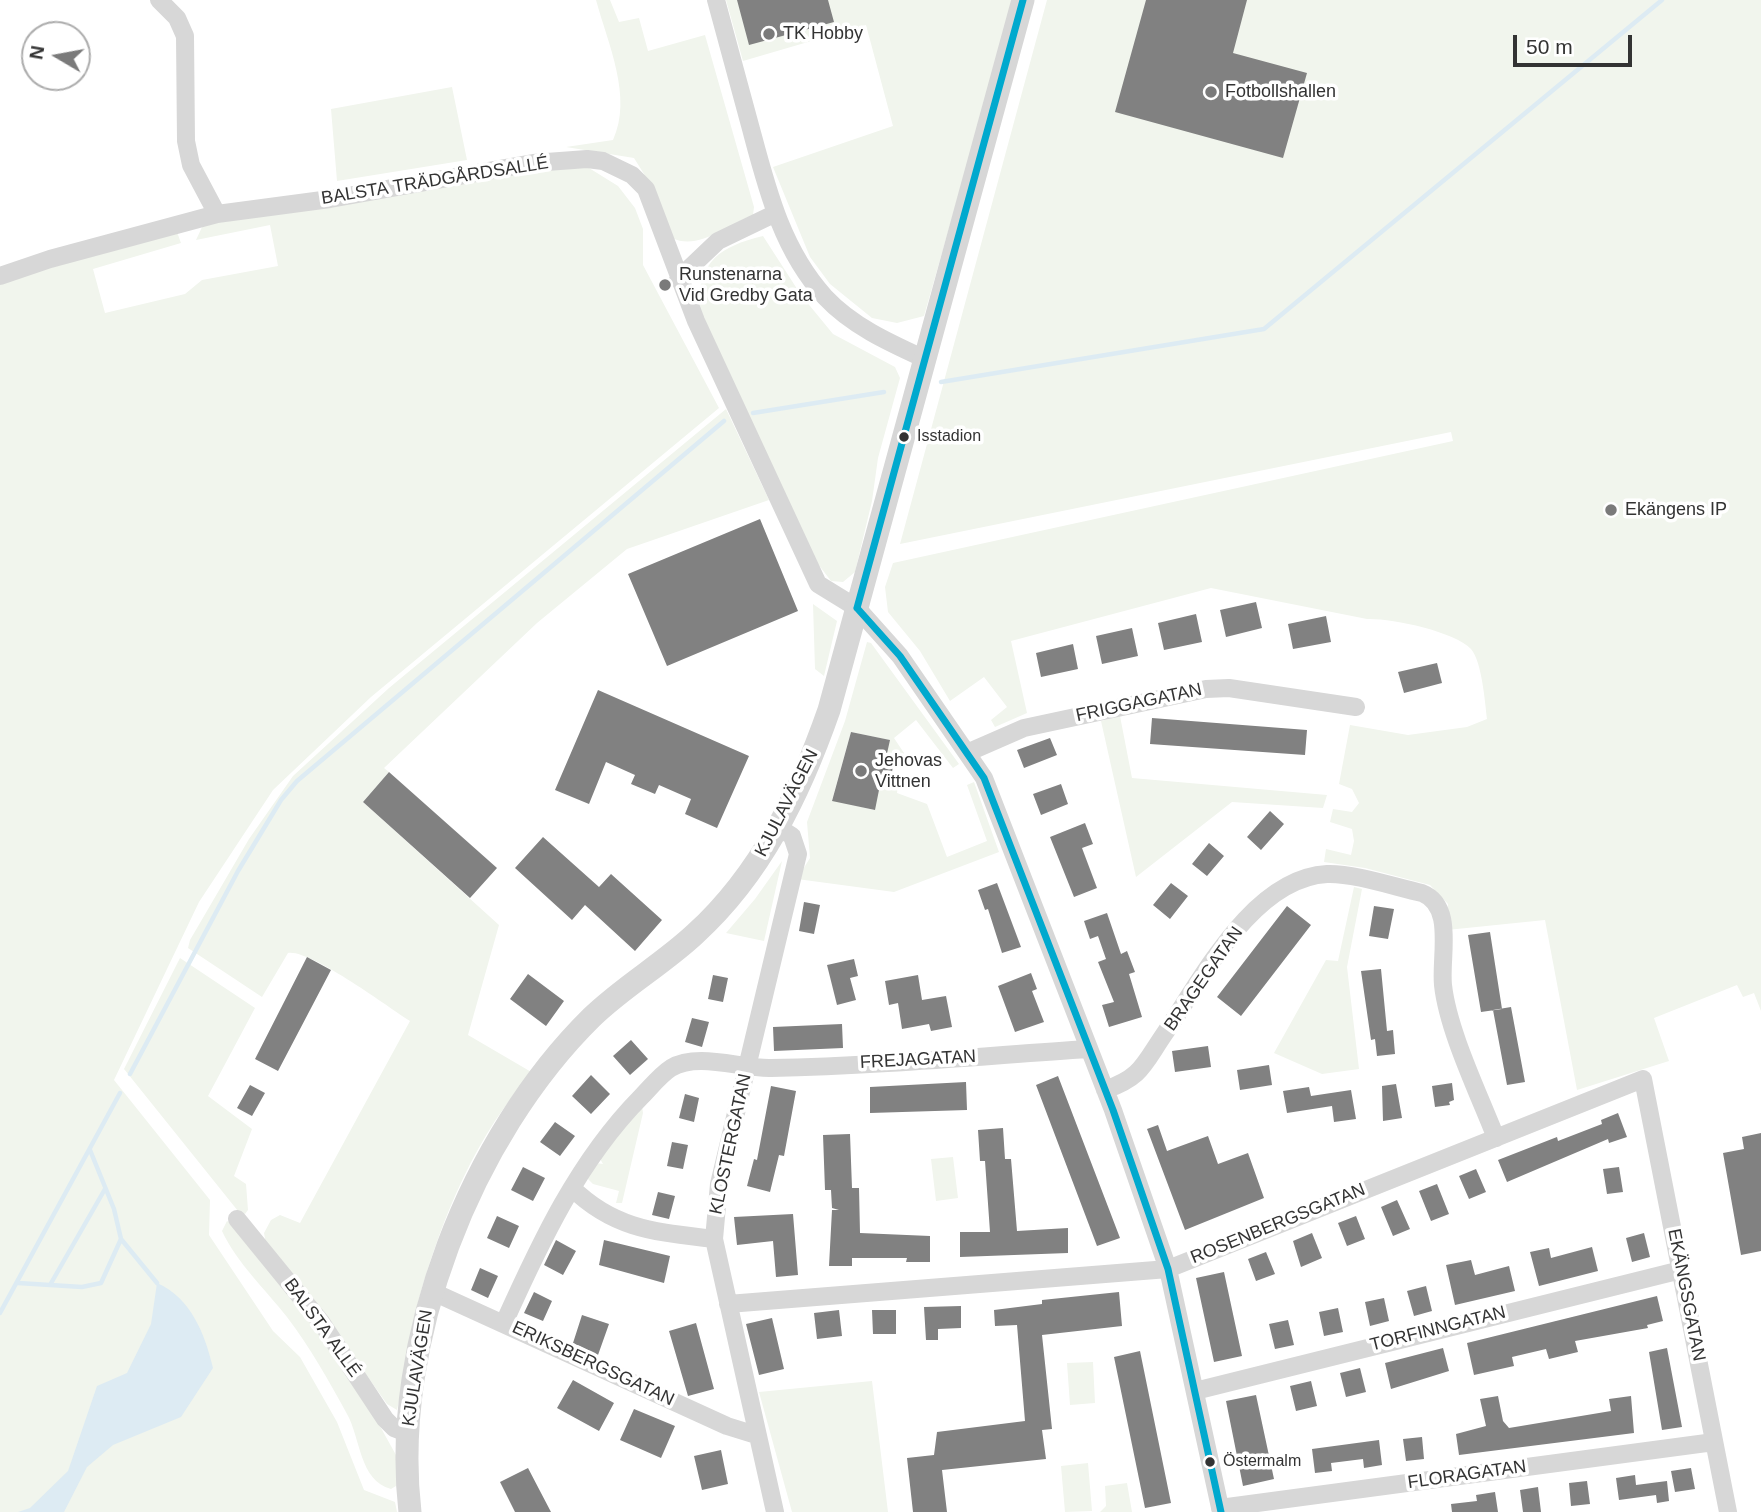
<!DOCTYPE html>
<html>
<head>
<meta charset="utf-8">
<style>
  body { margin:0 }
  #map { position:relative; width:1761px; height:1512px; overflow:hidden; background:#fff; font-family:Helvetica,sans-serif }
  canvas { display:block }
  .north { position:absolute; left:21px; top:21px; width:70px; height:70px; box-sizing:border-box; background:#fff; border:2px solid #adadad; border-radius:50%; rotate:280deg; font-size:19px; font-weight:700; line-height:28px; text-align:center; color:#333 }
  .north::after { content:''; display:block; margin:auto; width:24px; height:32px; background:#7a7a7a; clip-path:polygon(50% 0,100% 100%,50% 72%,0 100%) }
  .scale { position:absolute; left:1513px; top:35px; width:119px; height:32px; box-sizing:border-box; border:4px solid #333; border-top:0; padding-left:9px; font-size:21px; line-height:24px; white-space:nowrap; color:#333; -webkit-text-stroke:5px #fff; paint-order:stroke }
</style>
</head>
<body>
<div id="map">
<canvas width="1761" height="1512"></canvas>
<div class="north">N</div>
<div class="scale">50 m</div>
</div>
<script>
const ctx = document.querySelector('canvas').getContext('2d');
ctx.lineJoin = 'round';
function fill(path, color) {
  ctx.fillStyle = color;
  ctx.fill(path, 'evenodd');
}
function stroke(path, color, width, dash) {
  ctx.strokeStyle = color;
  ctx.lineWidth = width;
  ctx.lineCap = dash ? 'butt' : 'round';
  ctx.setLineDash(dash || []);
  ctx.stroke(path);
}
function label(font, color, halo, rows, align = 'center') {
  ctx.font = font + ' Helvetica,sans-serif';
  ctx.lineWidth = 7;
  ctx.setLineDash([]);
  ctx.textBaseline = 'middle';
  ctx.strokeStyle = halo;
  ctx.fillStyle = color;
  for (const [text, x, y, turn = 0] of rows) {
    ctx.save();
    ctx.translate(x, y);
    ctx.rotate((+turn || 0) * Math.PI / 180);
    ctx.textAlign = isNaN(turn) ? turn : align;
    if (halo) ctx.strokeText(text, 0, 0);
    ctx.fillText(text, 0, 0);
    ctx.restore();
  }
}
fill(new Path2D(`
  M596,0H610L619,22L639,18L648,51L705,35L754,207L753,215C727,225 698,251 672,238L644,174L634,158L566,147L613,140C633,97 608,44 596,0Z
  M726,0H1014L924,316L897,323L872,318L830,284L810,257L773,167L893,126L866,25L743,61Z
  M1047,0H1761V1011L1754,993L1743,997L1737,985L1654,1018L1669,1061L1577,1090L1545,920L1447,930L1448,904L1430,885L1365,868L1324,862L1326,849L1351,855L1354,841L1352,829L1330,822L1333,809L1352,812L1359,803L1352,789L1339,784L1350,725L1408,735L1467,727L1487,719C1485,702 1482,662 1471,649C1454,631 1390,618 1367,619L1211,588L1011,641L1027,713L995,727L991,720L1007,707L984,677L950,701L920,651L888,612L885,587L893,563L1453,441L1451,432L900,544Z
  M452,87L467,160L337,181L331,109Z
  M543,168H589L618,186L635,208L643,229V265L719,408L371,697L273,790L199,902L114,1080L210,1200L209,1235L273,1331L300,1357L337,1422L364,1490L395,1502L397,1512H0V283L39,269L177,232L181,243L93,269L105,313L185,294L202,280L278,266L270,225L196,240L203,225L451,186Z
  M763,236L801,295L833,334L895,367L900,378L878,458L872,501L855,572L843,582L831,581L818,564L698,307C700,260 719,247 763,236Z
  M726,409L769,500L627,549L537,623L384,768L389,772L363,802L499,925L468,1035L533,1073C477,1131 442,1218 420,1295C409,1332 406,1373 397,1410L387,1404L309,1294L266,1244L264,1233L271,1220L280,1215L300,1223L410,1021C388,1007 310,949 288,953L262,997L188,948L190,940L249,839L293,776L389,688Z
  M813,604L837,621L824,676L815,669Z
  M867,642L871,643L959,764L953,768L916,720L894,738L904,753L901,759L886,758L889,740L851,732L832,800L874,810L883,770L899,777L897,793L927,804L947,857L987,841L967,785L974,782L999,852L894,892L797,879L810,858L807,822L845,721Z
  M1120,716L1132,778L1327,795L1323,808L1232,802L1136,877L1101,721Z
  M782,861L764,941L726,933L755,899Z
  M1354,887L1362,889L1347,967L1359,1069L1322,1074L1274,1053L1326,960L1338,961Z
  M180,958L255,1008L208,1096L252,1129L234,1176L246,1184L248,1210L245,1214L238,1211L124,1069Z
  M642,1106L643,1113L622,1203H616L619,1191L593,1184L586,1177L596,1163L603,1164L599,1157Z
  M953,1157L958,1198L936,1201L931,1159Z
  M227,1221L233,1225L317,1328L371,1410L396,1455V1486L391,1489C359,1480 361,1439 347,1414C329,1381 310,1347 287,1317C265,1289 237,1263 222,1231Z
  M1093,1362L1095,1403L1070,1405L1067,1363Z
  M872,1381L888,1512H792L759,1392Z
  M1088,1463L1092,1511L1065,1512L1061,1466Z
  M1127,1483L1132,1512H1100L1106,1506L1105,1486Z`), '#f1f5ed');
fill(new Path2D(`
  M157,1283C191,1298 205,1334 213,1368L181,1417L113,1445L87,1467L64,1512H18L30,1508L68,1471L97,1386L127,1373L151,1324Z`), '#ddebf3');
stroke(new Path2D(`
  M941,382L1264,329L1662,0
  M753,413L884,392
  M130,1074L238,871L281,800L297,781L724,421
  M121,1239L157,1283
  M18,1283L82,1287L101,1283L121,1239L114,1209L90,1150
  M50,1285L105,1189
  M0,1313L120,1093`), '#ddebf3', 4.5);
fill(new Path2D(`
  M737,0H828L834,22L749,45Z
  M1146,0H1247L1233,53L1307,73L1283,158L1115,112Z
  M760,519L798,611L667,666L628,574Z
  M1256,602L1262,628L1226,637L1220,610Z
  M1196,614L1202,642L1164,650L1158,623Z
  M1326,616L1331,642L1293,649L1288,624Z
  M1132,628L1138,656L1102,664L1096,636Z
  M1073,644L1078,669L1041,677L1036,653Z
  M1437,663L1442,683L1404,693L1398,672Z
  M598,690L749,756L717,828L685,814L691,799L659,785L655,794L631,784L635,775L606,762L589,804L555,790Z
  M1152,718L1307,730L1305,755L1150,744Z
  M851,732L890,740L886,758L894,760L892,772L883,770L875,810L832,801Z
  M1050,738L1057,755L1024,768L1017,750Z
  M389,772L497,868L470,898L363,802Z
  M1061,784L1068,804L1041,815L1033,794Z
  M1270,811L1284,824L1261,850L1247,837Z
  M1085,823L1093,844L1082,848L1097,888L1074,897L1050,837Z
  M543,837L599,887L611,874L662,920L635,951L585,905L572,920L515,868Z
  M1209,843L1224,856L1207,876L1192,864Z
  M997,883L1021,947L1002,953L988,909L985,910L978,890Z
  M1171,883L1188,896L1170,919L1153,905Z
  M804,902L820,905L814,934L799,931Z
  M1287,906L1311,925L1241,1016L1217,997Z
  M1374,906L1394,909L1388,939L1369,936Z
  M1107,913L1121,954L1127,951L1135,972L1129,974L1142,1017L1109,1027L1102,1005L1114,1002L1098,962L1106,959L1098,936L1090,939L1084,921Z
  M1490,932L1502,1009L1481,1012L1468,935Z
  M307,957L331,970L278,1071L255,1059Z
  M854,959L858,976L850,978L856,1000L837,1005L827,965Z
  M1381,969L1387,1031L1393,1030L1395,1054L1377,1056L1375,1039L1371,1040L1361,971Z
  M1031,973L1037,989L1032,991L1044,1022L1015,1032L998,986Z
  M528,974L564,1001L546,1026L510,999Z
  M713,975L728,978L723,1002L708,999Z
  M918,975L922,1000L946,996L952,1027L931,1031L929,1024L902,1029L898,1003L889,1005L885,981Z
  M1511,1007L1525,1082L1507,1085L1493,1010Z
  M692,1018L709,1022L702,1047L685,1042Z
  M842,1024L843,1048L774,1051L773,1027Z
  M631,1040L648,1059L630,1075L613,1056Z
  M1208,1046L1211,1067L1175,1072L1172,1051Z
  M1269,1065L1272,1085L1240,1090L1237,1070Z
  M591,1075L610,1094L591,1114L572,1096Z
  M1058,1076L1120,1238L1097,1246L1036,1085Z
  M966,1082L967,1110L870,1113V1087Z
  M1452,1083L1454,1100L1449,1102L1450,1105L1435,1107L1432,1086Z
  M1396,1084L1402,1118L1383,1121L1382,1086Z
  M250,1085L265,1093L252,1116L237,1108Z
  M771,1086L796,1091L784,1156L779,1155L770,1192L747,1186L754,1159L757,1160Z
  M1309,1087L1311,1096L1351,1090L1356,1119L1334,1122L1332,1106L1287,1113L1283,1091Z
  M685,1094L699,1098L694,1122L679,1118Z
  M1618,1113L1627,1137L1609,1143L1608,1139L1507,1182L1498,1160L1557,1137L1558,1141L1602,1124L1601,1120Z
  M555,1122L575,1136L560,1156L540,1142Z
  M1158,1125L1167,1151L1208,1136L1218,1164L1248,1153L1264,1198L1185,1230L1147,1129Z
  M1003,1128L1005,1159H1011L1017,1231L1068,1228V1253L960,1257V1232H990L985,1161H980L978,1130Z
  M1761,1133V1251L1741,1255L1723,1153L1744,1149L1742,1137Z
  M850,1134L852,1188H859L860,1233L930,1236V1262H906L907,1258H852V1266H829L832,1210H839L832,1208L831,1190H825L823,1135Z
  M672,1142L688,1145L683,1169L667,1166Z
  M523,1167L545,1178L533,1201L511,1190Z
  M1619,1167L1623,1192L1607,1194L1603,1169Z
  M1476,1169L1486,1192L1469,1199L1459,1176Z
  M1437,1184L1449,1214L1431,1221L1419,1191Z
  M658,1192L675,1196L669,1219L652,1215Z
  M1397,1200L1410,1229L1393,1236L1381,1207Z
  M793,1214L798,1275L776,1277L773,1241L737,1245L734,1217Z
  M497,1216L519,1226L509,1248L487,1238Z
  M1356,1216L1365,1239L1347,1246L1338,1223Z
  M1312,1233L1322,1258L1301,1267L1293,1241Z
  M1644,1233L1650,1257L1632,1262L1626,1238Z
  M556,1240L576,1251L563,1275L544,1265Z
  M604,1240L670,1256L664,1283L599,1265Z
  M1592,1247L1598,1271L1539,1286L1530,1252L1549,1248L1551,1258Z
  M1266,1252L1275,1274L1256,1281L1248,1259Z
  M1471,1260L1475,1275L1509,1266L1515,1291L1455,1305L1446,1265Z
  M480,1268L498,1276L488,1298L471,1290Z
  M1224,1272L1242,1356L1214,1362L1196,1278Z
  M1426,1286L1432,1311L1414,1316L1407,1291Z
  M534,1292L552,1301L543,1321L524,1313Z
  M1119,1292L1122,1326L1042,1335L1052,1429L1042,1430L1046,1459L942,1470L947,1512H913L907,1458L934,1455L937,1432L1025,1421L1017,1325L995,1326L994,1310L1042,1304V1300Z
  M1657,1296L1663,1321L1647,1325L1648,1328L1575,1341L1578,1352L1549,1359L1546,1349L1512,1357L1514,1366L1474,1375L1467,1343Z
  M1384,1298L1389,1321L1370,1326L1365,1302Z
  M961,1306V1328L938,1329V1340H926L924,1307Z
  M1338,1308L1343,1332L1324,1336L1319,1312Z
  M839,1310L842,1336L817,1339L814,1313Z
  M872,1310H896V1334H873Z
  M582,1315L609,1324L598,1355L573,1343Z
  M772,1318L784,1369L759,1375L746,1324Z
  M1288,1320L1294,1345L1275,1349L1269,1324Z
  M696,1323L714,1389L688,1396L669,1331Z
  M1443,1348L1449,1371L1391,1389L1385,1363Z
  M1667,1348L1682,1427L1662,1430L1649,1352Z
  M1140,1351L1171,1503L1145,1508L1114,1357Z
  M1360,1368L1366,1392L1346,1397L1340,1373Z
  M573,1380L614,1403L599,1431L557,1408Z
  M1311,1381L1317,1406L1296,1411L1290,1386Z
  M1256,1395L1274,1479L1243,1486L1226,1401Z
  M1498,1396L1503,1421L1509,1428L1611,1411L1609,1399L1631,1396L1634,1433L1459,1455L1456,1434L1486,1426L1480,1399Z
  M634,1409L675,1426L661,1458L620,1440Z
  M1422,1437L1424,1459L1406,1461L1403,1439Z
  M1379,1440L1382,1465L1364,1468L1363,1459L1331,1463L1332,1471L1315,1473L1312,1449Z
  M721,1450L728,1484L702,1490L694,1456Z
  M528,1468L540,1491L551,1512H515L500,1482Z
  M1691,1468L1695,1489L1675,1492L1671,1471Z
  M1635,1475L1636,1485L1667,1481L1669,1501L1657,1503L1656,1495L1619,1500L1616,1478Z
  M1587,1481L1590,1504L1571,1506L1569,1483Z
  M1538,1487L1541,1512H1523L1520,1490Z
  M1495,1492L1498,1512H1452L1451,1504L1477,1501L1476,1495Z`), '#818181');
stroke(new Path2D(`
  M159,0L177,18L185,36L186,141L191,165L217,214
  M716,0C728,43 739,86 751,129C767,189 782,250 825,297C852,326 890,343 925,359
  M0,276L50,259L217,214L330,199L533,163L587,159L603,161L632,175L646,189L696,321L818,584L857,608L900,656L984,778L1113,1110L1168,1269L1221,1512
  M678,279L718,241L774,214
  M969,752L1024,728L1206,689L1229,688L1356,707
  M1105,1090C1142,1077 1143,1065 1165,1033C1202,979 1253,878 1327,874C1354,873 1395,887 1422,893C1455,906 1440,956 1443,985C1448,1031 1479,1094 1496,1138
  M572,1188C615,1230 657,1232 714,1239
  M237,1219L321,1322L385,1419L394,1428L407,1433
  M431,1291L727,1426L756,1435
  M728,1304L1168,1269L1643,1079L1728,1512
  M504,1323C540,1243 578,1161 641,1097C650,1088 660,1075 671,1068C698,1052 741,1069 771,1068C877,1066 983,1056 1088,1049
  M1195,1391L1681,1270
  M1220,1508L1714,1442
  M775,1512L714,1239L719,1184L798,854L792,836L778,827`), '#d7d7d7', 18);
stroke(new Path2D(`
  M410,1512C390,1342 471,1136 592,1017C624,986 663,964 695,934C761,874 800,793 829,710L1023,0`), '#d7d7d7', 23);
stroke(new Path2D(`
  M857,608L900,656L984,778L1113,1110L1168,1269L1221,1512
  M857,608L1023,0`), '#00a9ce', 7);
for (const [x, y, r, color] of [
  [769,34,7,"#7a7a7a"],
  [1211,92,7,"#7a7a7a"],
  [665,285,7,"#7a7a7a"],
  [904,437,6,"#333"],
  [1611,510,7,"#7a7a7a"],
  [861,771,7,"#7a7a7a"],
  [1210,1462,6,"#333"]
]) {
  const dot = new Path2D();
  dot.arc(x, y, r, 0, 2 * Math.PI);
  ctx.fillStyle = color;
  ctx.fill(dot);
  stroke(dot, '#fff', 2.5);
}
label('16px', '#333', '#fff', [
  ["Isstadion",917,437],
  ["Östermalm",1223,1462]
], 'left');
label('18px', '#333', '#fff', [
  ["TK Hobby",783,34],
  ["Fotbollshallen",1225,92],
  ["Runstenarna",679,275],
  ["Vid Gredby Gata",679,296],
  ["Ekängens IP",1625,510],
  ["Jehovas",875,761],
  ["Vittnen",875,782]
], 'left');
label('18px', '#333', '#fff', [
  ["BALSTA TRÄDGÅRDSALLÉ",435,181,-9],
  ["FRIGGAGATAN",1139,703,-12],
  ["KJULAVÄGEN",787,803,-63],
  ["BRAGEGATAN",1204,979,-55],
  ["FREJAGATAN",918,1060,-3],
  ["KLOSTERGATAN",731,1144,-78],
  ["ROSENBERGSGATAN",1278,1224,-22],
  ["EKÄNGSGATAN",1686,1295,79],
  ["BALSTA ALLÉ",322,1328,54],
  ["TORFINNGATAN",1438,1329,-14],
  ["ERIKSBERGSGATAN",593,1364,25],
  ["KJULAVÄGEN",418,1368,-81],
  ["FLORAGATAN",1467,1475,-8]
]);
</script>
</body>
</html>
